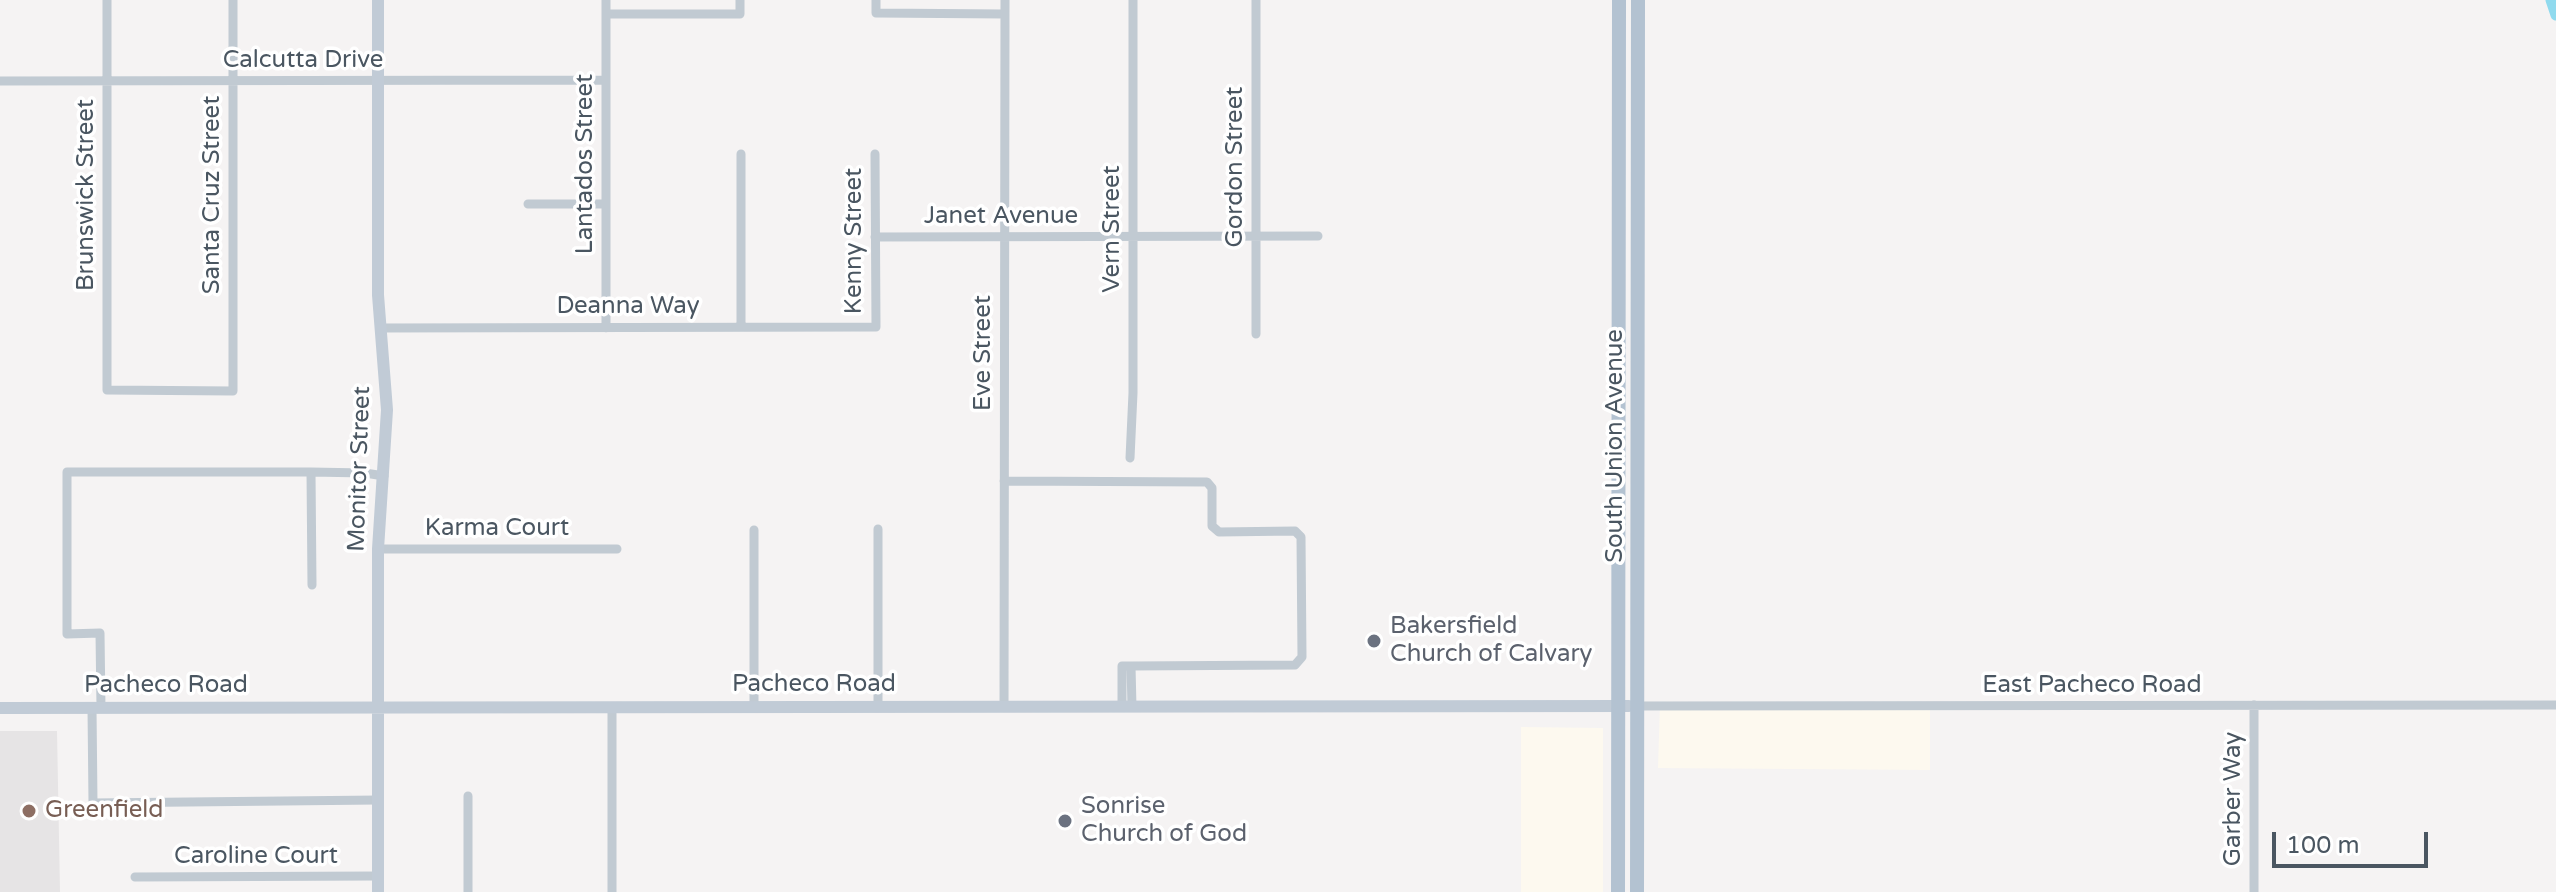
<!DOCTYPE html>
<html>
<head>
<meta charset="utf-8">
<style>
  body { margin:0 }
  #map { position:relative; width:2556px; height:892px; overflow:hidden; background:#f5f3f3; font-family:"Varela Round",sans-serif }
  canvas { display:block }
  .scale { position:absolute; left:2272px; top:832px; width:156px; height:36px; box-sizing:border-box; border:4px solid #4a5661; border-top:0; padding-left:10px; font-size:24px; line-height:28px; white-space:nowrap; color:#4a5661; -webkit-text-stroke:6px #fff; paint-order:stroke }
</style>
</head>
<body>
<div id="map">
<canvas width="2556" height="892"></canvas>
<div class="scale">100 m</div>
</div>
<script>
const ctx = document.querySelector('canvas').getContext('2d');
ctx.lineJoin = 'round';
function fill(path, color) {
  ctx.fillStyle = color;
  ctx.fill(path, 'evenodd');
}
function stroke(path, color, width, dash) {
  ctx.strokeStyle = color;
  ctx.lineWidth = width;
  ctx.lineCap = dash ? 'butt' : 'round';
  ctx.setLineDash(dash || []);
  ctx.stroke(path);
}
function label(font, color, halo, rows, align = 'center') {
  ctx.font = font + ' "Varela Round",sans-serif';
  ctx.lineWidth = 7;
  ctx.setLineDash([]);
  ctx.textBaseline = 'middle';
  ctx.strokeStyle = halo;
  ctx.fillStyle = color;
  for (const [text, x, y, turn = 0] of rows) {
    ctx.save();
    ctx.translate(x, y);
    ctx.rotate((+turn || 0) * Math.PI / 180);
    ctx.textAlign = isNaN(turn) ? turn : align;
    if (halo) ctx.strokeText(text, 0, 0);
    ctx.fillText(text, 0, 0);
    ctx.restore();
  }
}
fill(new Path2D(`
  M1660,703L1930,706V770L1658,768Z
  M1521,727L1603,728V892H1521Z`), '#fdf9ef');
fill(new Path2D(`
  M0,731H57L60,892H0Z`), '#e6e4e5');
stroke(new Path2D(`
  M2551,0L2556,15`), '#90daee', 11);
stroke(new Path2D(`
  M107,0V390L233,391V0
  M876,0V13L1005,14
  M606,14H740V0
  M0,81L606,80
  M741,154V327
  M528,204H606
  M875,237L1318,236
  M380,328L876,327L875,154
  M606,328V0
  M1256,334V0
  M1130,458L1133,393V0
  M311,472L365,473L384,476
  M1004,481L1207,482L1212,488V526L1219,532L1295,531L1301,537L1302,657L1295,665L1131,666
  M378,549H617
  M1632,706L2556,705
  M754,707V530
  M878,707V529
  M1004,707L1005,0
  M1122,707V666H1131L1132,707
  M92,708L93,803L378,800
  M101,708L100,633L67,634V472H311L312,585
  M468,796V892
  M135,877L378,876
  M612,892V707
  M2254,892V705`), '#c1cad2', 9);
stroke(new Path2D(`
  M0,708L1629,706
  M378,892V549L387,410L378,295V0`), '#c1cbd6', 12);
stroke(new Path2D(`
  M1618,892L1619,0
  M1637,892L1638,0`), '#b3c2d1', 14);
for (const [x, y, r, color] of [
  [1374,641,8,"#6b7280"],
  [29,811,8,"#8d6e63"],
  [1065,821,8,"#6b7280"]
]) {
  const dot = new Path2D();
  dot.arc(x, y, r, 0, 2 * Math.PI);
  ctx.fillStyle = color;
  ctx.fill(dot);
  stroke(dot, '#fff', 3);
}
label('24px', '#4a5661', '#fff', [
  ["Calcutta Drive",303,61],
  ["Lantados Street",586,164,-90],
  ["Gordon Street",1236,167,-90],
  ["Brunswick Street",87,195,-90],
  ["Santa Cruz Street",213,195,-90],
  ["Janet Avenue",1001,217],
  ["Vern Street",1113,229,-90],
  ["Kenny Street",855,241,-90],
  ["Deanna Way",628,307],
  ["Eve Street",984,353,-90],
  ["South Union Avenue",1616,446,-90],
  ["Monitor Street",360,469,-88],
  ["Karma Court",497,529],
  ["Pacheco Road",814,685],
  ["Pacheco Road",166,686],
  ["East Pacheco Road",2092,686],
  ["Garber Way",2234,799,-90],
  ["Caroline Court",256,857]
]);
label('24px', '#5b616d', '#fff', [
  ["Bakersfield",1390,627],
  ["Church of Calvary",1390,655],
  ["Sonrise",1081,807],
  ["Church of God",1081,835]
], 'left');
label('24px', '#785e54', '#fff', [
  ["Greenfield",45,811]
], 'left');
</script>
</body>
</html>
